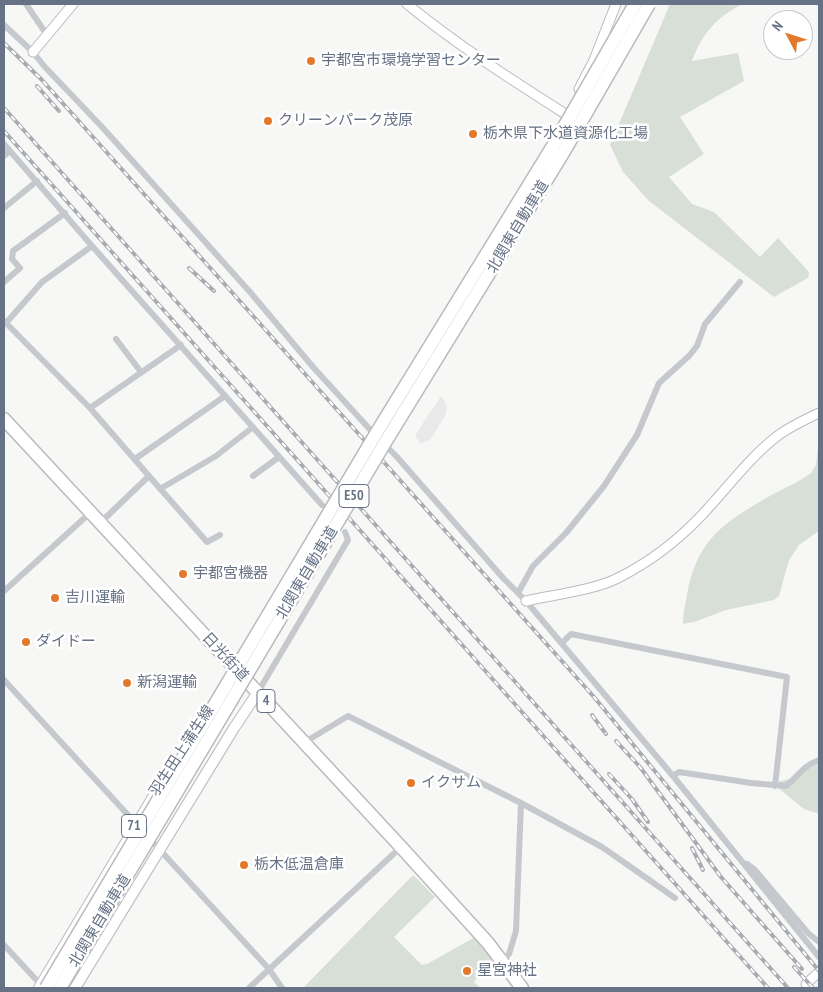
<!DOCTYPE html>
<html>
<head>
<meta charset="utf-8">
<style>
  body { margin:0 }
  #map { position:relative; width:823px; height:992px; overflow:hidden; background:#f7f8f5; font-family:"PT Sans Narrow",sans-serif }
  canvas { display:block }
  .frame { position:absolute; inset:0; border:5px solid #677286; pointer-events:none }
  .north { position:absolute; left:763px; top:10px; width:50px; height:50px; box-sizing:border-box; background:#fff; border:1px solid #c2c7cf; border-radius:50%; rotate:310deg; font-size:14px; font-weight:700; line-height:20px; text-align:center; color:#677286 }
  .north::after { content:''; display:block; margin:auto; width:18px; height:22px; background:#e3772a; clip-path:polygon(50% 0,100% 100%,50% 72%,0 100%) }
</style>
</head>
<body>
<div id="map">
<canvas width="823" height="992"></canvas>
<div class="frame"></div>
<div class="north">N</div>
</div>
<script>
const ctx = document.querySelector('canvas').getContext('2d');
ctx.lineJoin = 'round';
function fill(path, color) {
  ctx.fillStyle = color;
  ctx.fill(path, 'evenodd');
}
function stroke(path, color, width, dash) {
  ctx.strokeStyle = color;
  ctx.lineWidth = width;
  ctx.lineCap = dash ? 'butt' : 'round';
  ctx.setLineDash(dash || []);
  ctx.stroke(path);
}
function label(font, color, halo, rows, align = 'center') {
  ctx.font = font + ' "PT Sans Narrow","Noto Sans JP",sans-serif';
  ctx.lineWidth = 5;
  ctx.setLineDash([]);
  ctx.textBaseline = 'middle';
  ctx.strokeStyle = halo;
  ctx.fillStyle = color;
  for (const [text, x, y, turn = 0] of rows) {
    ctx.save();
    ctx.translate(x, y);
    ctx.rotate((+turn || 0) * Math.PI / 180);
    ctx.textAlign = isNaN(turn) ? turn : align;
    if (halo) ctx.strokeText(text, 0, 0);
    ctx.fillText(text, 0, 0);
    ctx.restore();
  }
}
fill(new Path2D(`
  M441,396L447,405L446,414L431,439L423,443L419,442L415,435Z`), '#e8e9e8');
fill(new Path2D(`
  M670,4H743C717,16 702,34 692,61L738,53L744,81L680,117L704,154L669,177L692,204L714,212L760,257L778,238L809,272L808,278L774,297L649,201L623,172L610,145Z
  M819,439V531L799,545L789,560L779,596L774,600L726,610L694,622L683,624C683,612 686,601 688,589C699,538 725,522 768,497C782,489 798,483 811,473L816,465Z
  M819,763V814L804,809L772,783L790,779Z
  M413,875L435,897L394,937L422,965L427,964L475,937L492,960L474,982L480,988H303Z`), '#d8dfd6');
const secondary = new Path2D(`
  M407,4C457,45 512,80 567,115
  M33,52L73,4
  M579,89L594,60L616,4
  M526,601C552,595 595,590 618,578C648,563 677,541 700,517C725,491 747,460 776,437C789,427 804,420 819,413
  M806,984L819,972`);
const primary = new Path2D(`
  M39,988L156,792
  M75,988L234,728L258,692`);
const highway = new Path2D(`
  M4,419L401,847L488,943L522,988`);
stroke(secondary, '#b8bbc1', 11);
stroke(primary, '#b8bbc0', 12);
stroke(highway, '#b8babe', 15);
stroke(new Path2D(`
  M26,4L47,35
  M4,25L33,52L44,66L103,128L250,292L313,367L375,435
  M4,144L92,246L322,505
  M4,156L10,151
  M4,208L37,181
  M4,282L20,268L12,259L13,251L65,213
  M4,321L90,408L149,476L100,523
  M6,323L42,282L92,246
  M116,339L141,372
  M90,408L181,345
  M384,444L397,457L504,579L526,601L673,776L819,957
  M135,459L225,396
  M149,476L207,542L220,535
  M253,476L279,457
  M160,489L216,456L253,427
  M4,591L90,513
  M518,593L533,566L566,533L604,486L637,435L659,383L689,356L697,346L705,324L740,282
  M562,643L571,634L787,677L775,786
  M4,680L139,827
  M258,692L348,540L345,532
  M305,742L348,716L521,803L602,847L675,898
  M673,776L679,772L751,783L786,786C799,776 801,767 819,760
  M149,838L269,969L282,988
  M747,864L755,870L808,933L819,942
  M4,945L42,986
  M502,961L509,954L516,931L521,803
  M249,988L401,847`), '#c5c8cc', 6);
stroke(secondary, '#fff', 9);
stroke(primary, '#fff', 10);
stroke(highway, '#fff', 12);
const rail = new Path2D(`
  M4,43L42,80L594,697L819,971
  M37,86L59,111
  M4,108L788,988
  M4,131L768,988
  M189,268L214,291
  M592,715L606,734
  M616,741L640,767L721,877L802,969
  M609,774L632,799L648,822
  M692,848L703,870
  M794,967L813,988`);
stroke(rail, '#a8abb2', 4);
stroke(rail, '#fff', 2, [5.5]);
const highwayBridge = new Path2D(`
  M46,988L377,432L553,146L635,4
  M60,988L386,441L563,153L649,4`);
stroke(highwayBridge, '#b8babe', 15, []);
stroke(highwayBridge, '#fff', 12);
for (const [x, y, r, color] of [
  [311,61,5,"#e3772a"],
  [268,121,5,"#e3772a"],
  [473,134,5,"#e3772a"],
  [183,574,5,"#e3772a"],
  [55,598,5,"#e3772a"],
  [26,642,5,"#e3772a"],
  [127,683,5,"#e3772a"],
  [411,783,5,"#e3772a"],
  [244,865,5,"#e3772a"],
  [467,971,5,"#e3772a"]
]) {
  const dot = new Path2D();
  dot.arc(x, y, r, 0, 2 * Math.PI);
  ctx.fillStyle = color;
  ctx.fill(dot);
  stroke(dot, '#fff', 2);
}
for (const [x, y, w] of [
  [354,496,30],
  [266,701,18],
  [134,826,25]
]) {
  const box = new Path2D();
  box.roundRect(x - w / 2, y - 11.5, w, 23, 4);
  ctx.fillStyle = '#fff';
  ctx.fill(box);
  stroke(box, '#677286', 1);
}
label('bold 14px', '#677286', null, [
  ["E50",354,496],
  ["4",266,701],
  ["71",134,826]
]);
label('15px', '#677286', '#fff', [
  ["宇都宮市環境学習センター",321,61],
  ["クリーンパーク茂原",278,121],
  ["栃木県下水道資源化工場",483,134],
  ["宇都宮機器",193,574],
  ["吉川運輸",65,598],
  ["ダイドー",36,642],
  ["新潟運輸",137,683],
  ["イクサム",421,783],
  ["栃木低温倉庫",254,865],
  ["星宮神社",477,971]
], 'left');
label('15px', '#677286', '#fff', [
  ["北関東自動車道",518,227,-59],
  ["北関東自動車道",307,573,-59],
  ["日光街道",225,657,47],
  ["羽生田上蒲生線",182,751,-57],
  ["北関東自動車道",100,921,-59]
]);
</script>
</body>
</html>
